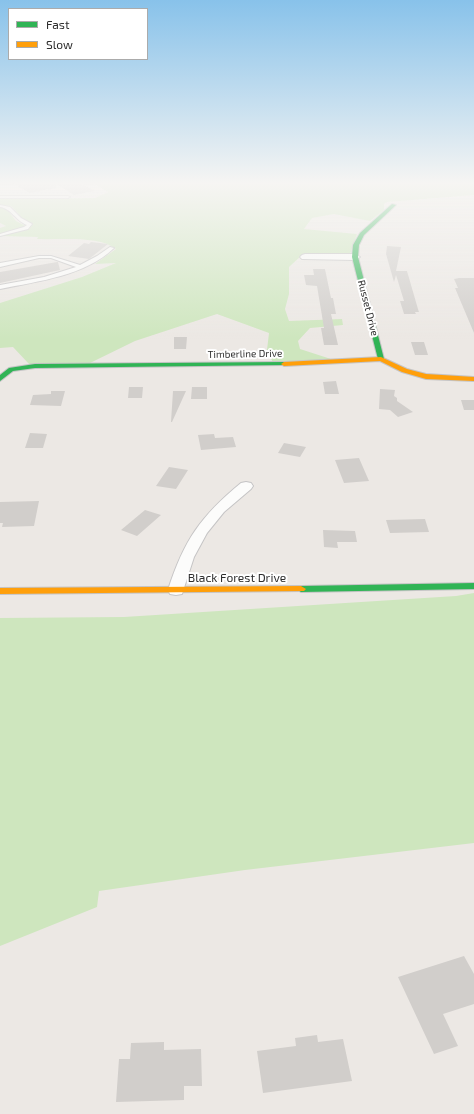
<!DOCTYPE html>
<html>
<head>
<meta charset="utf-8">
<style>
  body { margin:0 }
  #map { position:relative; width:474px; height:1114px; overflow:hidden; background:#ece8e4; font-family:"Exo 2",sans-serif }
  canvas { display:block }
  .legend { position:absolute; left:8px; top:8px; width:140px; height:52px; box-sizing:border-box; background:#fff; border:1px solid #ababab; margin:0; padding:5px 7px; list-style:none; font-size:12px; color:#2e2e2e }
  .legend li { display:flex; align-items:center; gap:8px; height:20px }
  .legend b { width:20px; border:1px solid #ababab }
</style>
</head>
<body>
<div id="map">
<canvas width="474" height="1114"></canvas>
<ul class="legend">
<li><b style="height:5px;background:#30b455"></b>Fast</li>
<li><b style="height:5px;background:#ff9f0a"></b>Slow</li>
</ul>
</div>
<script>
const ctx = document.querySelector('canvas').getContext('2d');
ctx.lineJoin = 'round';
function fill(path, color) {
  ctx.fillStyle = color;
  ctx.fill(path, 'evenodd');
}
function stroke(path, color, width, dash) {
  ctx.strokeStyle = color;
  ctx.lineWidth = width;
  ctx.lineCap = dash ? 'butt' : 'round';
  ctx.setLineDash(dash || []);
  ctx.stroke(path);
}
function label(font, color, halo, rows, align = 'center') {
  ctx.font = font + ' "Exo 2",sans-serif';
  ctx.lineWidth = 4;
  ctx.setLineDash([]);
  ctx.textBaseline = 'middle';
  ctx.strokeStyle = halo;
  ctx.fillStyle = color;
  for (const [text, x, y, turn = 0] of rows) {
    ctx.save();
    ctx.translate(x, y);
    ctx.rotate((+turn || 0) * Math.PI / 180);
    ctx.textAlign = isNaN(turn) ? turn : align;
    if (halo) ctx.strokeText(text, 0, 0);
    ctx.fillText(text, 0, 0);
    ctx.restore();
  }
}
fill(new Path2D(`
  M93,183H474V195L387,202L384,204V210L370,221L334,214L312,218L304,229L357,234L350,254L347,255L301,256L289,267V294L285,309L289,321L342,319L343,325L310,328L298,341L300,349L334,360L273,363L267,350L269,333L217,314L135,341L90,363L29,364L13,347L0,348V303L82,277L116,263L95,264L116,249C99,235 59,240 37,239L38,237L0,236L29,229L33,224L23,219L11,206L0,205V199L95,198L108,192Z
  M0,207L7,209L16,221L26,226L24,228L0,234V228L6,226L0,223Z
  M474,593V843L245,870L99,891L97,907L0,946V618L124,617L456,596Z`), '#cee6be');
fill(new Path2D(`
  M13,183H80L95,191L74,195L56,184V188L29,193Z
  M91,242L108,244L89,259L68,256L84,243L89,244Z
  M387,246L401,247L396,271H407L418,309L419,312H415L416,314H404L400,301H404L396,275L394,282L386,254Z
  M57,262H58L60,270L0,283V272Z
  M313,269H325L331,298H333L336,314H331L338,345H324L321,328H324L317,286L306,285L304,275H314Z
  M459,278H474V333L455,288H458L454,279Z
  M174,337H187L186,349H174Z
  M411,342H424L428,355H415Z
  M336,381L339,394H325L323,382Z
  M129,387H143L142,398H128Z
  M192,387H207V399H191Z
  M380,389L395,390L394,396L397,398V401L413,412L398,417L390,410L379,409Z
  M51,391H65L61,406L30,405L33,395L51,394Z
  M173,391H186L172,422H171Z
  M461,400H474V410H464Z
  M30,433L47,434L43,448H25Z
  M214,434L215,438L233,437L236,447L201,450L198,435Z
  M284,443L306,447L300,457L278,453Z
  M359,458L369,481L344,483L335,460Z
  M169,467L188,470L176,489L156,486Z
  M39,501L34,526L2,527L3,523H0V502Z
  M145,510L161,515L137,536L121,530Z
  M425,519L429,532L390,533L386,520Z
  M323,530L355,531L357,542H337L338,548L324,547Z
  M464,956L474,974V1004L443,1014L458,1046L434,1054L398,977Z
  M317,1035L318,1042L343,1039L352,1081L263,1093L257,1051L296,1046L295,1038Z
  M164,1042V1050L201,1049L202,1086H184V1100L116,1102L119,1059H130L131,1043Z`), '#d1cecb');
const lane = new Path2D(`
  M0,196H68L70,197L68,198H0Z
  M0,205L10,207L21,218L32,224L28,229L0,236V234L24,227L27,225C16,221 11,208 0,207Z
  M110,247L114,248C85,276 39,281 0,289V285L44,277L76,267L51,258H39L0,267V263L39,256H51L80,265L97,256Z`);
const street = new Path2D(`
  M305,254H355L360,257L355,260L302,259L300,257L302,255Z
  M246,482L251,483L253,486L251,489L224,512L207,533L194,557L182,594L176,595L170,594L168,590C184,540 201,516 241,483Z`);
const fast = new Path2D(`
  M392,204L396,205L364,235L359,245L358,257L384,359L381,361L378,359L352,257L353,245L360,233Z
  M284,362L287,364L286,365L35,368L13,371L0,381V375L9,368L35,364Z
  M474,583V589L301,592L296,589L301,586Z`);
const slow = new Path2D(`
  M381,357L407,369L426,374L474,377V381L426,379L402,372L380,361L284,366L281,364L284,362Z
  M301,586L306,589L304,591L0,594V588Z`);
stroke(lane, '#c5c4c5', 2);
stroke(street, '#c5c4c5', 2);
stroke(fast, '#c5c4c5', 2);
stroke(slow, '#c5c4c5', 2);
fill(lane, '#fcfcfb');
fill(street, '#fcfcfb');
fill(fast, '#30b455');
fill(slow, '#ff9f0a');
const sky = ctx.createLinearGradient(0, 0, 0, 339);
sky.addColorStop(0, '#88c2ea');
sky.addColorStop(0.54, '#f6f5f3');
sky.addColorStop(1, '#f6f5f300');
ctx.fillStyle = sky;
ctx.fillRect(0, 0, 474, 339);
label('10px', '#2e2e2e', '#fff', [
  ["Russet Drive",368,308,76],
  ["Timberline Drive",245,354,-1]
]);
label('12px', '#2e2e2e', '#fff', [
  ["Black Forest Drive",237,578]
]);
</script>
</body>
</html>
